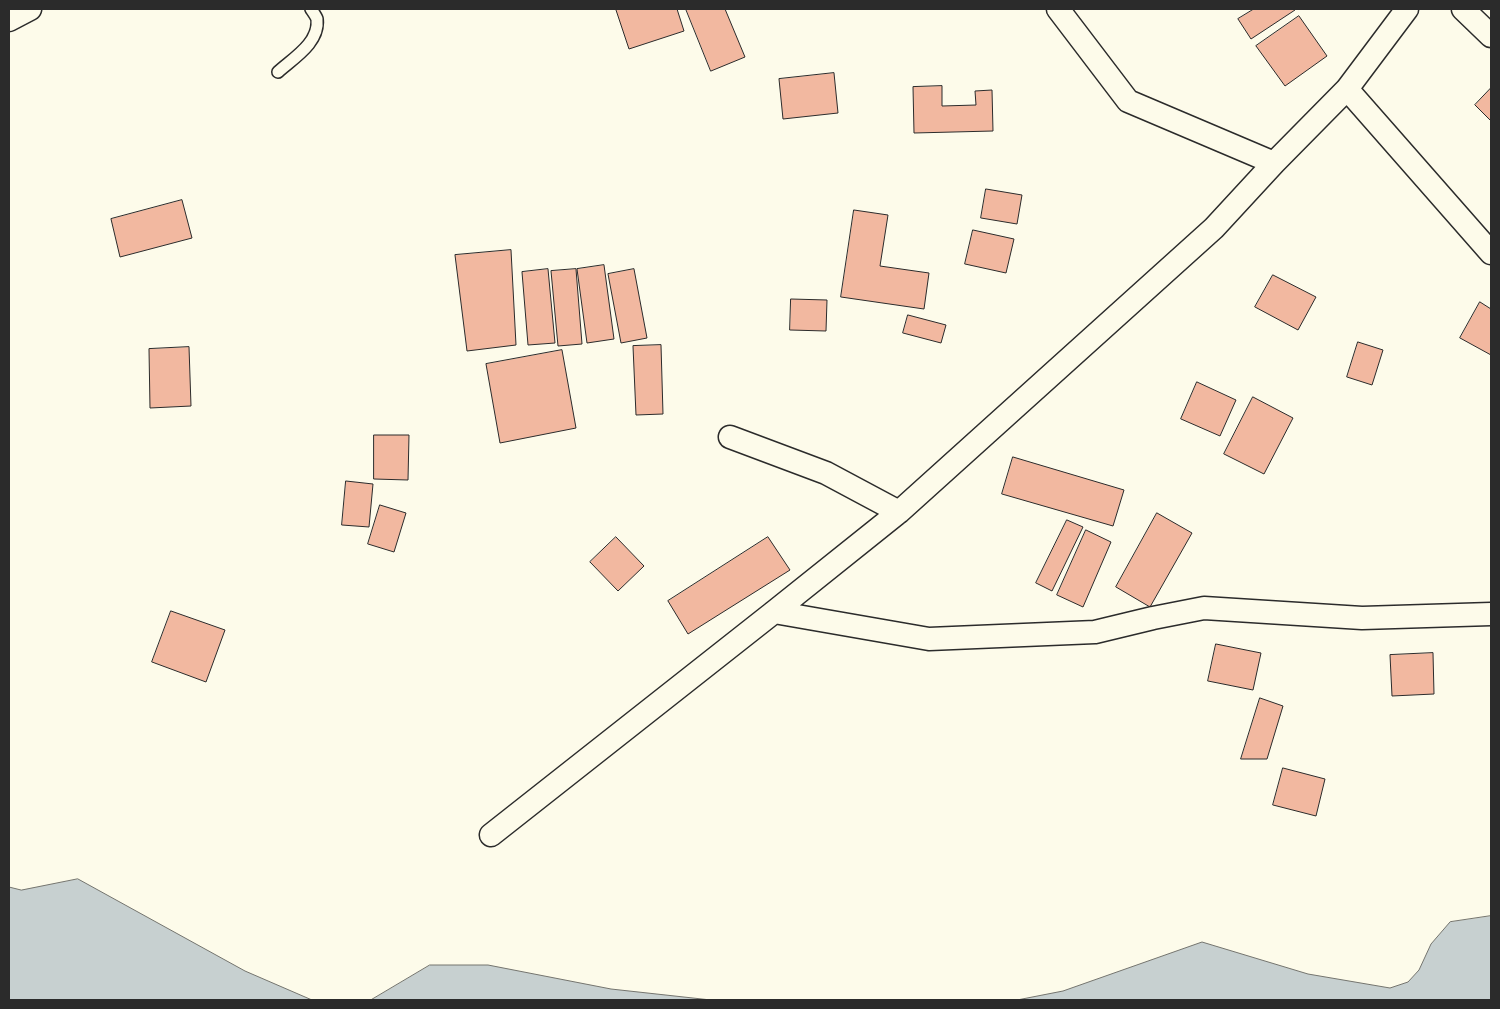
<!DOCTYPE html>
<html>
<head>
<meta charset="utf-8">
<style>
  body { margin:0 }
  #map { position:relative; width:1500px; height:1009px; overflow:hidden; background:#fdfbea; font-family:"Fira Sans",sans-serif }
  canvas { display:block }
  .frame { position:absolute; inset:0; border:10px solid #2b2b2b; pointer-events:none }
</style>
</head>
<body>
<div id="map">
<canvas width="1500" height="1009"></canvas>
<div class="frame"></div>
</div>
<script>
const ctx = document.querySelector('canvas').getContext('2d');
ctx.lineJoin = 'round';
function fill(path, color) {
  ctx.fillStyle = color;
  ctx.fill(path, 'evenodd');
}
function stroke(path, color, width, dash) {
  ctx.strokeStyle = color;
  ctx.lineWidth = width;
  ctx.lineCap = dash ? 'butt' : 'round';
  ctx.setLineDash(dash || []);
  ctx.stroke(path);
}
const water = new Path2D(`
  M78,879L245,971L312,1000H9V887L21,890Z
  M1491,916V1000H1017L1063,991L1202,942L1308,974L1390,988L1408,982L1419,970L1431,944L1450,922Z
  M430,965H488L611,989L711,1000H371Z`);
fill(water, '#c7d0d0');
stroke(water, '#74746e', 1);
const building = new Path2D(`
  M619,9H677L684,31L629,49L616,10Z
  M686,9H725L745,57L711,71Z
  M1254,9H1295V10L1251,39L1238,19Z
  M1299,16L1327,56L1285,86L1256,46Z
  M834,73L838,113L783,119L779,79Z
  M942,86V106L976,105L975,91L992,90L993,131L914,133L913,87Z
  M1491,88V121L1475,105Z
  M986,189L1022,195L1017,224L981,218Z
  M182,200L192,238L120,257L111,219Z
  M854,210L888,215L880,266L929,273L924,309L841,297Z
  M973,230L1014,239L1006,273L965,264Z
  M511,250L516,345L467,351L455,255Z
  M604,265L614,339L587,343L577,269Z
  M548,269L555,343L528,345L522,272Z
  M576,269L582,344L558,346L551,271Z
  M634,269L647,338L621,343L608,274Z
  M1273,275L1316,297L1298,330L1255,307Z
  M791,299L827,300L826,331L790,330Z
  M1480,302L1491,309V355L1460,338Z
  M908,315L946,325L941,343L903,333Z
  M1358,342L1383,350L1372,385L1347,377Z
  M661,345L663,414L636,415L633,346Z
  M189,347L191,406L150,408L149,349Z
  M562,350L576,428L500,443L486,364Z
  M1197,382L1236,400L1220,436L1181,419Z
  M1253,397L1293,418L1264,474L1224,454Z
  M374,435H409L408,480L374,479Z
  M1013,457L1124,490L1113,526L1002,494Z
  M346,481L373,484L369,527L342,525Z
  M380,505L406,513L394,552L368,544Z
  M1157,513L1192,533L1150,607L1116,587Z
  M1067,520L1083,527L1052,591L1036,583Z
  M1086,530L1111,542L1083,607L1057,595Z
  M616,537L644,566L618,591L590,562Z
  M768,537L790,570L688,634L668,601Z
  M171,611L225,630L206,682L152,662Z
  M1216,644L1261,653L1253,690L1208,681Z
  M1433,653L1434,694L1392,696L1390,655Z
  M1260,698L1283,706L1267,759H1241Z
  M1283,768L1325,779L1316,816L1273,805Z`);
fill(building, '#f2b8a0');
stroke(building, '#2b2b2b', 1);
const service = new Path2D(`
  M278,72C292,59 320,43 317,19C316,16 313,12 311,9`);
const minor = new Path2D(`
  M1058,9L1128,101L1274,163
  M1463,9L1491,36
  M9,20L30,9
  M1347,89L1491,253
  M730,437L826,473L899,512
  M774,612L929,639L1095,632L1153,618L1204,608L1362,618L1491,614
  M491,835L774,612L899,512L1214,228L1274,163L1347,89L1407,9`);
stroke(service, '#2b2b2b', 14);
stroke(minor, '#2b2b2b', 25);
stroke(service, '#fdfbea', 11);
stroke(minor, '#fdfbea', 22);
</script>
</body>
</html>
